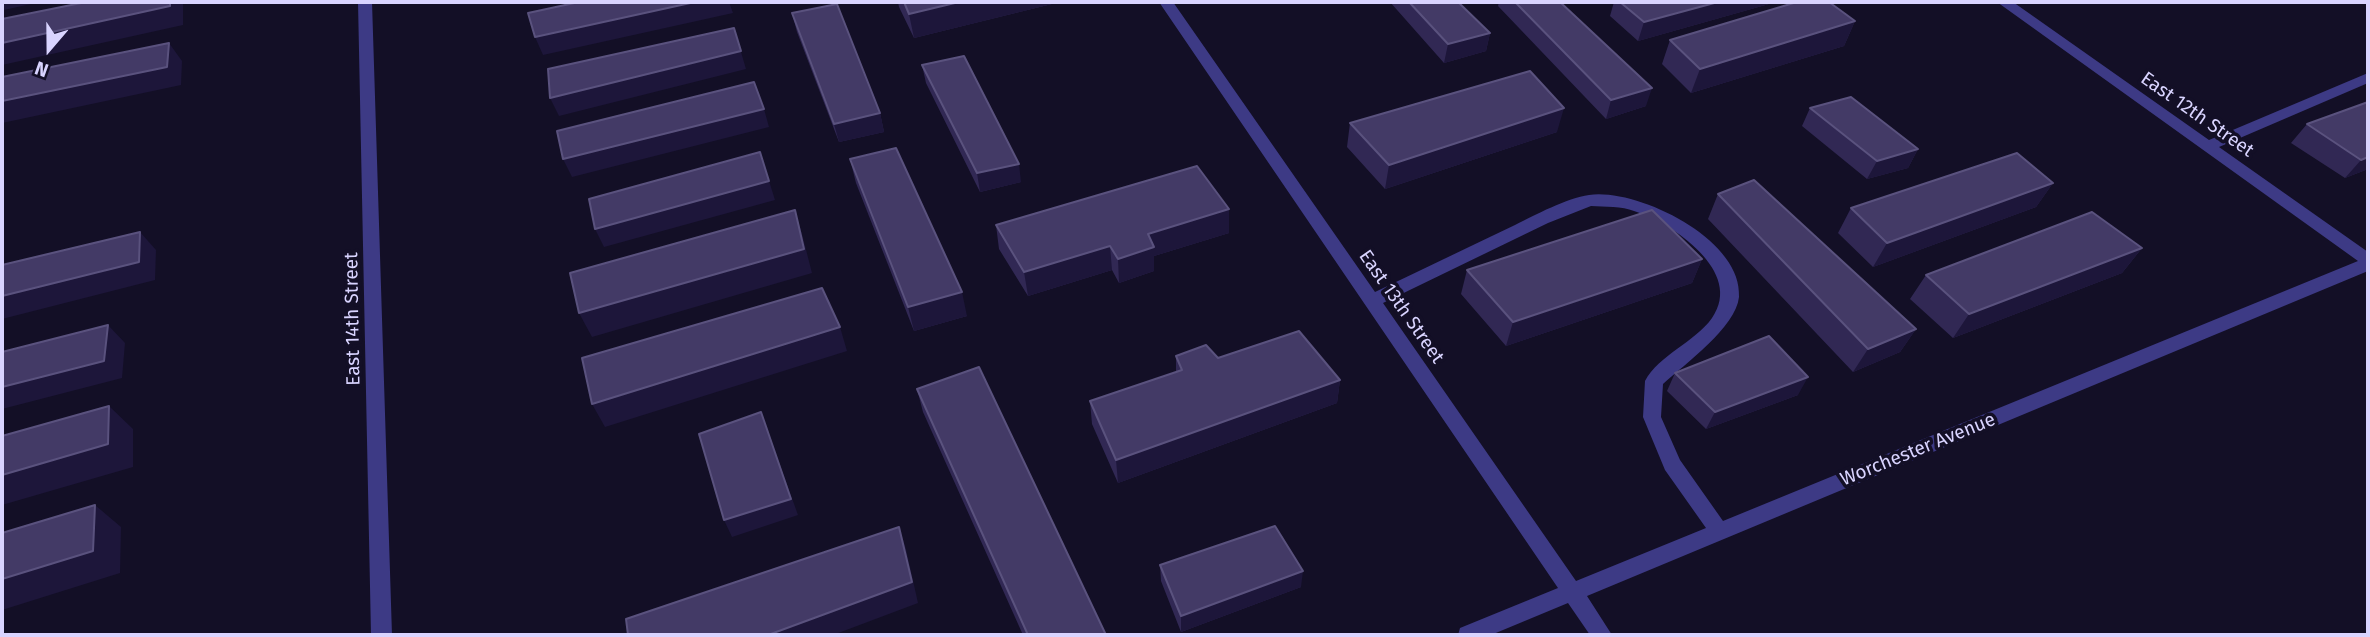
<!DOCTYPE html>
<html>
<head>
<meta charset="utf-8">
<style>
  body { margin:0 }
  #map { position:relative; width:2370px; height:637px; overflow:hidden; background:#130f26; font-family:"Fira Sans",sans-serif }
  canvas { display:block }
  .frame { position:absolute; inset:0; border:4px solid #d9d4ff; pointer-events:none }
  .north { position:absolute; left:14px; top:14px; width:70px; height:70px; -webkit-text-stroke:5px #130f26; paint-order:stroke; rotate:200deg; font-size:19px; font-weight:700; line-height:28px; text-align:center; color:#d9d4ff }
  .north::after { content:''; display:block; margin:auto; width:24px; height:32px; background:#d9d4ff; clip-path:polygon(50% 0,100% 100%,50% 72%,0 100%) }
</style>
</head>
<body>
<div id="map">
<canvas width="2370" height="637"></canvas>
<div class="frame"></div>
<div class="north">N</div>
</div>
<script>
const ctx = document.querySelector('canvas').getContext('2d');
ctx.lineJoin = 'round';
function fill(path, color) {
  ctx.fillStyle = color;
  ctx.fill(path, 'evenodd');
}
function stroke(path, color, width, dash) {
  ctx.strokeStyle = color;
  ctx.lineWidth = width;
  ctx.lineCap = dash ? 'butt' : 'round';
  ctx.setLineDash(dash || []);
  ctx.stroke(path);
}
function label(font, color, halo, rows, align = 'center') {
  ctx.font = font + ' "Fira Sans",sans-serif';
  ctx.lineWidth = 7;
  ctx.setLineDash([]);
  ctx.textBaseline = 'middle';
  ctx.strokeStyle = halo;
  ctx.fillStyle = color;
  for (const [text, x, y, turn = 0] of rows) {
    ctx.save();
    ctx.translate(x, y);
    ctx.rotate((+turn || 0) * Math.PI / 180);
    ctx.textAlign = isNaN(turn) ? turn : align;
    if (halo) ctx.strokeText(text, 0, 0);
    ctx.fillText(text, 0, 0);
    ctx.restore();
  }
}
fill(new Path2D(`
  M358,2H372L392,635H371Z
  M1159,2H1173L1375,292C1422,270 1468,247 1515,225C1535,215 1567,198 1589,195C1637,188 1743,239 1739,297C1736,327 1685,364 1663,384L1661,417L1680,460L1723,521L2358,261L1997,2H2013L2209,140L2368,73V83L2219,147L2368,252V271L1587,596L1612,635H1590L1568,603L1491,635H1458L1460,628L1558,588ZM1591,206C1605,207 1622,206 1634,211C1672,223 1745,272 1712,318C1695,342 1659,355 1645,381L1643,417L1665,470L1706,528L1576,581L1383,303L1548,223Z`), '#3d3a85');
fill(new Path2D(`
  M898,2H1060L914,38L899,7Z
  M1390,2H1458L1490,33L1486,51L1444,63Z
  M1499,2H1560L1646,106L1606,119L1498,6Z
  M1614,2H1776L1638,41L1610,16Z
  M792,13L880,113L884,132L839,142L797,32Z
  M1855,21L1844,46L1691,93L1662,64L1670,40Z
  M922,65L1021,182L980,192L926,83Z
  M2368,102V169L2345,178L2291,143L2307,124Z
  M1810,108L1918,149L1908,168L1867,179L1802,126Z
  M1350,123L1557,132L1385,189L1347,147Z
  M850,159L967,316L914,331L856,183Z
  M2053,183L2036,207L1873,267L1838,233L1851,208Z
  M1718,194L1916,329L1900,352L1853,372L1708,219Z
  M1229,209V233L1154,256V271L1119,283L1112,270L1028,296L999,249L996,225Z
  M2142,248L2122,273L1953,338L1910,299L1926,275Z
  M1702,259L1692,283L1506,346L1461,294L1467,270Z
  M1176,356L1218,358L1340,380L1337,403L1118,483L1092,424L1090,401L1176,372Z
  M1675,373L1798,395L1706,429L1667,391Z
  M917,389L1106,635H1023L923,412Z
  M1160,565L1301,587L1181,632L1161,581Z`), '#312854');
fill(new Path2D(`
  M2,2H40L4,10L2,7Z
  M170,2H182L183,3V25L2,65V43Z
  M695,2H729L733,13L543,55L535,37Z
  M959,2H1060L914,38L909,14Z
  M1718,2H1776L1638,41L1644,22Z
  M1855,21L1844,46L1691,93L1700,69Z
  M734,28L746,69L559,116L550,98Z
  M1490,33L1486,51L1444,63L1448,44Z
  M169,43L182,61L181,85L2,123V101Z
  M1652,88L1646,106L1606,119L1611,100Z
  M1564,108L1557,132L1385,189L1389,165Z
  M764,109L769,127L572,177L563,159Z
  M880,113L884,132L839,142L834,124Z
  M1918,149L1908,168L1867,179L1877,161Z
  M760,152L775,200L604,247L595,229Z
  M2368,157V169L2345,178L2361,160Z
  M1019,164L1021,182L980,192L977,173Z
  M2053,183L2036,207L1873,267L1887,243Z
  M1229,209V233L1154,256V271L1119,283L1118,259L1148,234Z
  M795,210L802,234L812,273L592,337L579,313Z
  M140,232L156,250L155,280L2,319V296Z
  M1110,246L1112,270L1028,296L1024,272Z
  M2142,248L2122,273L1953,338L1969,314Z
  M1702,259L1692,283L1506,346L1513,322Z
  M962,292L967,316L914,331L908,307Z
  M108,325L125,343L122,378L2,409V387Z
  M840,327L847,351L605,427L592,404Z
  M1916,329L1900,352L1853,372L1868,349Z
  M1808,377L1798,395L1706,429L1715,412Z
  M1340,380L1337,403L1118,483L1116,460Z
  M109,406L133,429V467L2,505V475Z
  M761,412L798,515L732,537L724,520Z
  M95,505L121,527L120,573L2,610V579Z
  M899,527L906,549L918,603L833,635H768Z
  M1303,571L1301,587L1181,632V616Z`), '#1d163a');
const building = new Path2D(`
  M86,2H170V6L2,43V19Z
  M579,2H695L535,37L528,13Z
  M904,2H959L909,14Z
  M1409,2H1458L1490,33L1448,44Z
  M1515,2H1560L1652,88L1611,100Z
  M1620,2H1718L1644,22Z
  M1797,2H1829L1855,21L1700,69L1670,40Z
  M837,4L880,113L834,124L792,13Z
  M734,28L741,51L550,98L548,69Z
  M169,43L167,67L2,101V77Z
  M964,56L1019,164L977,173L922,65Z
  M1530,71L1564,108L1389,165L1350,123Z
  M754,82L764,109L563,159L557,131Z
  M1851,97L1918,149L1877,161L1810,108Z
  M2368,102V157L2361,160L2307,124Z
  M896,148L962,292L908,307L850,159Z
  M760,152L769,181L595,229L589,199Z
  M2017,153L2053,183L1887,243L1851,208Z
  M1197,166L1229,209L1148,234L1154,247L1118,259L1110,246L1024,272L996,225Z
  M1754,180L1916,329L1868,349L1718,194Z
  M795,210L804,249L579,313L570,273Z
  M1652,210L1702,259L1513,322L1467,270Z
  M2092,212L2142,248L1969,314L1926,275Z
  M140,232L139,262L2,296V265Z
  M822,288L840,327L592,404L582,358Z
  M108,325L104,361L2,387V352Z
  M1299,331L1340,380L1116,460L1090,401L1182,370L1176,356L1206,345L1218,358Z
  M1769,336L1808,377L1715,412L1675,373Z
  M979,367L1106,635H1028L917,389Z
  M109,406L108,444L2,475V436Z
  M761,412L791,499L724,520L699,434Z
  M95,505L93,551L2,579V533Z
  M1275,526L1303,571L1181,616L1160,565Z
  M899,527L912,582L768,635H628L626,619Z`);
fill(building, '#433a66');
stroke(building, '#5a527e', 2);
label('19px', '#d9d4ff', '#130f26', [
  ["East 12th Street",2197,115,35],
  ["East 13th Street",1401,307,55],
  ["East 14th Street",353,319,-91],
  ["Worchester Avenue",1918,450,-22]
]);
</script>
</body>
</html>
